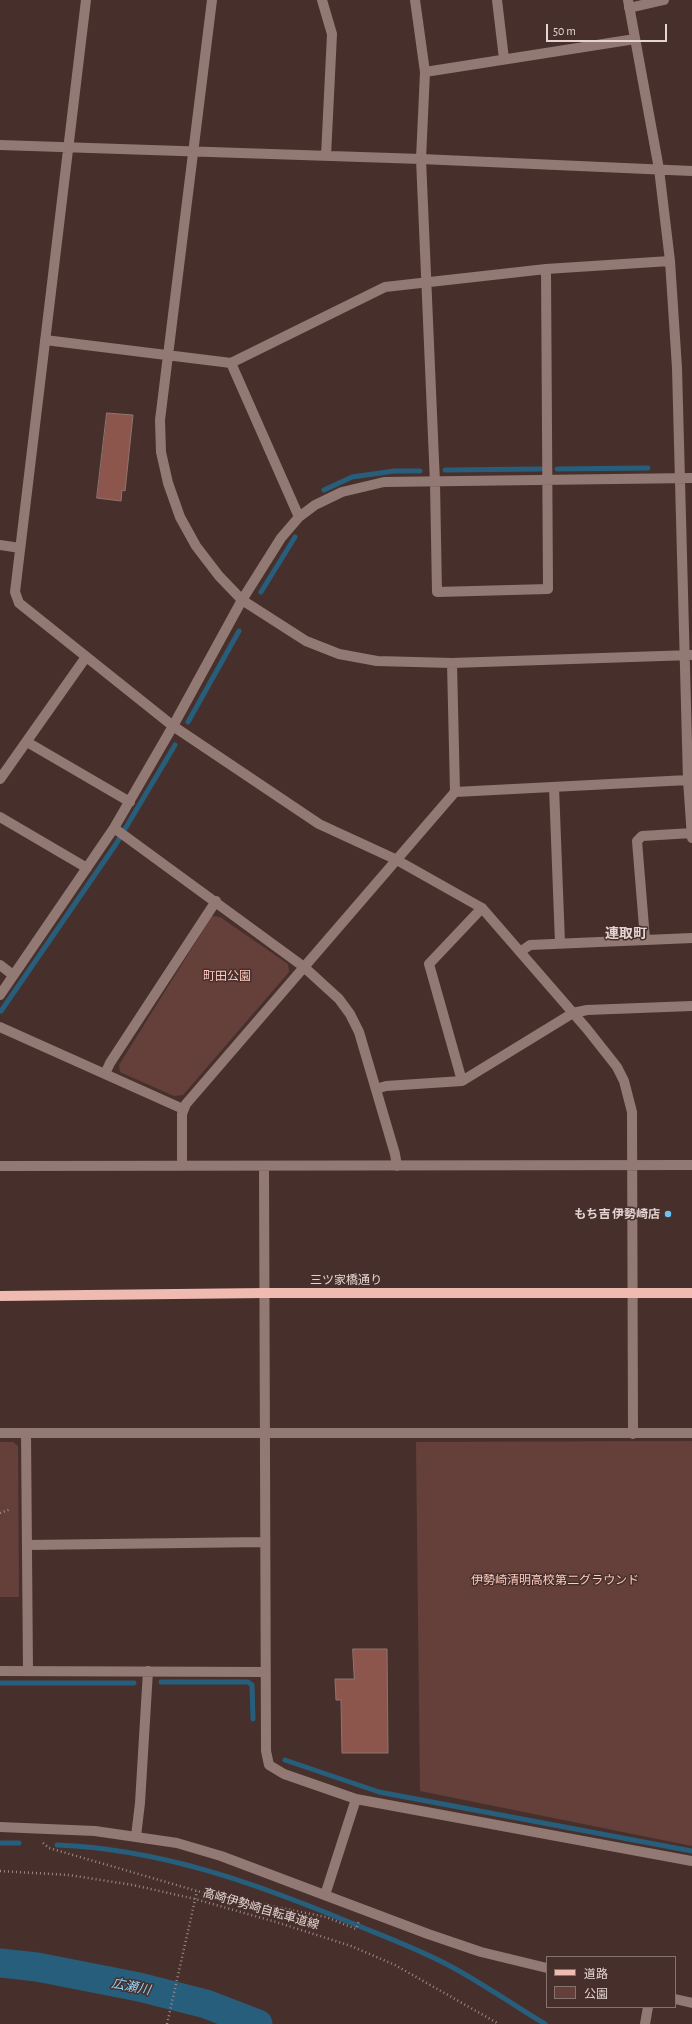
<!DOCTYPE html>
<html>
<head>
<meta charset="utf-8">
<style>
  body { margin:0 }
  #map { position:relative; width:692px; height:2024px; overflow:hidden; background:#47302c; font-family:"Alegreya Sans","Noto Sans JP",sans-serif }
  canvas { display:block }
  .legend { position:absolute; left:546px; top:1956px; width:130px; height:52px; box-sizing:border-box; background:#47302c; border:1px solid #86726f; margin:0; padding:5px 7px; list-style:none; font-size:12px; color:#e4d5d3 }
  .legend li { display:flex; align-items:center; gap:8px; height:20px }
  .legend b { width:20px; border:1px solid #86726f }
  .scale { position:absolute; left:546px; top:24px; width:121px; height:18px; box-sizing:border-box; border:2px solid #e4d5d3; border-top:0; padding-left:5px; font-size:12px; line-height:14px; white-space:nowrap; color:#e4d5d3; -webkit-text-stroke:3px #47302c; paint-order:stroke }
</style>
</head>
<body>
<div id="map">
<canvas width="692" height="2024"></canvas>
<ul class="legend">
<li><b style="height:5px;background:#efbab0"></b>道路</li>
<li><b style="height:11px;background:#65403a"></b>公園</li>
</ul>
<div class="scale">50 m</div>
</div>
<script>
const ctx = document.querySelector('canvas').getContext('2d');
ctx.lineJoin = 'round';
function fill(path, color) {
  ctx.fillStyle = color;
  ctx.fill(path, 'evenodd');
}
function stroke(path, color, width, dash) {
  ctx.strokeStyle = color;
  ctx.lineWidth = width;
  ctx.lineCap = dash ? 'butt' : 'round';
  ctx.setLineDash(dash || []);
  ctx.stroke(path);
}
function label(font, color, halo, rows, align = 'center') {
  ctx.font = font + ' "Alegreya Sans","Noto Sans JP",sans-serif';
  ctx.lineWidth = 3;
  ctx.setLineDash([]);
  ctx.textBaseline = 'middle';
  ctx.strokeStyle = halo;
  ctx.fillStyle = color;
  for (const [text, x, y, turn = 0] of rows) {
    ctx.save();
    ctx.translate(x, y);
    ctx.rotate((+turn || 0) * Math.PI / 180);
    ctx.textAlign = isNaN(turn) ? turn : align;
    if (halo) ctx.strokeText(text, 0, 0);
    ctx.fillText(text, 0, 0);
    ctx.restore();
  }
}
fill(new Path2D(`
  M212,916L220,917L288,964L289,972L183,1095L174,1096L120,1072L119,1065Z
  M692,1441V1846L420,1791L416,1442Z
  M0,1442H13L18,1446L19,1597H0Z`), '#65403a');
stroke(new Path2D(`
  M557,469L648,468
  M445,470L541,469
  M324,490L352,477L394,471H420
  M261,592L295,537
  M188,722L239,631
  M1,1011L116,844L175,745
  M161,1682H248L252,1685L253,1719
  M0,1683H134
  M285,1760L379,1792L692,1851
  M0,1843H19
  M57,1845C160,1849 255,1883 349,1922C383,1936 419,1949 452,1967C483,1984 514,2005 545,2024`), '#275e7b', 5);
stroke(new Path2D(`
  M0,1963L37,1967L139,1987L206,2004L258,2024`), '#275e7b', 29);
const building = new Path2D(`
  M107,413L133,415L125,491L122,490L121,501L97,498Z
  M353,1649H387L388,1753H342L341,1700H336L335,1679H354Z`);
fill(building, '#8d564d');
stroke(building, '#8f7570', 1);
stroke(new Path2D(`
  M0,1513L11,1509
  M43,1843L49,1848L197,1891L326,1917L356,1929L359,1921
  M0,1871L69,1875L133,1885L195,1899L276,1922L351,1946L395,1965L499,2024
  M167,2024L197,1891`), '#9d8a87', 2.5, [1, 3]);
stroke(new Path2D(`
  M86,0L15,592L19,603L173,726L319,824L395,859L482,908L587,1029L617,1067L624,1081L632,1112L633,1434
  M212,0L160,420L161,452L168,483L180,517L196,546L219,576L242,600L306,641L339,654L377,661L452,663L692,655
  M322,0L332,34L326,156
  M415,0L425,72L421,159L435,483L437,592L548,589L546,269
  M497,0L504,59
  M628,0L659,169L670,261L677,368L688,780L692,838
  M629,8L664,0
  M425,72L635,39
  M0,145L421,159L692,171
  M45,340L231,363L385,287L546,269L670,261
  M231,363L299,517
  M0,545L20,548
  M27,742L130,802
  M0,779L86,657
  M554,787L560,943
  M455,792L688,780
  M0,817L87,868
  M114,828L304,967L339,999L350,1014L359,1032L395,1154L397,1166
  M645,939L637,841L642,836L692,833
  M520,952L530,945L692,938
  M0,965L13,975
  M0,995L114,828L173,726L242,600L281,538L299,517L315,505L342,492L384,482L692,478
  M0,1027L183,1109
  M105,1074L110,1063L216,901
  M462,1081L429,964L482,908
  M376,1089L386,1086L462,1081L573,1013L587,1010L692,1006
  M182,1165V1114L186,1104L455,792L452,663
  M0,1166L692,1165
  M264,1166L266,1751L269,1765L284,1774L356,1799L692,1861
  M0,1433H692
  M26,1433L28,1671
  M27,1545L265,1542
  M0,1671L265,1672
  M0,1827L95,1831L177,1843L221,1856L428,1934L481,1952L547,1968
  M136,1836L140,1803L148,1671
  M325,1895L356,1799
  M675,1999L692,2003
  M645,2024L648,2007`), '#937974', 10);
stroke(new Path2D(`
  M0,1296L264,1293H692`), '#efbab0', 10);
for (const [x, y, r, color] of [
  [668,1214,4,"#6cc3f2"]
]) {
  const dot = new Path2D();
  dot.arc(x, y, r, 0, 2 * Math.PI);
  ctx.fillStyle = color;
  ctx.fill(dot);
  stroke(dot, '#47302c', 1.5);
}
label('12px', '#ffc9bf', '#47302c', [
  ["町田公園",227,976],
  ["伊勢崎清明高校第二グラウンド",555,1580]
]);
label('bold 12px', '#e4d5d3', '#47302c', [
  ["もち吉 伊勢崎店",660,1214]
], 'right');
label('12px', '#e4d5d3', '#47302c', [
  ["三ツ家橋通り",346,1280],
  ["高崎伊勢崎自転車道線",261,1909,16]
]);
label('italic 13px', '#92d2f7', '#47302c', [
  ["広瀬川",131,1987,11]
]);
label('bold 14px', '#e4d5d3', '#47302c', [
  ["連取町",626,934]
]);
</script>
</body>
</html>
